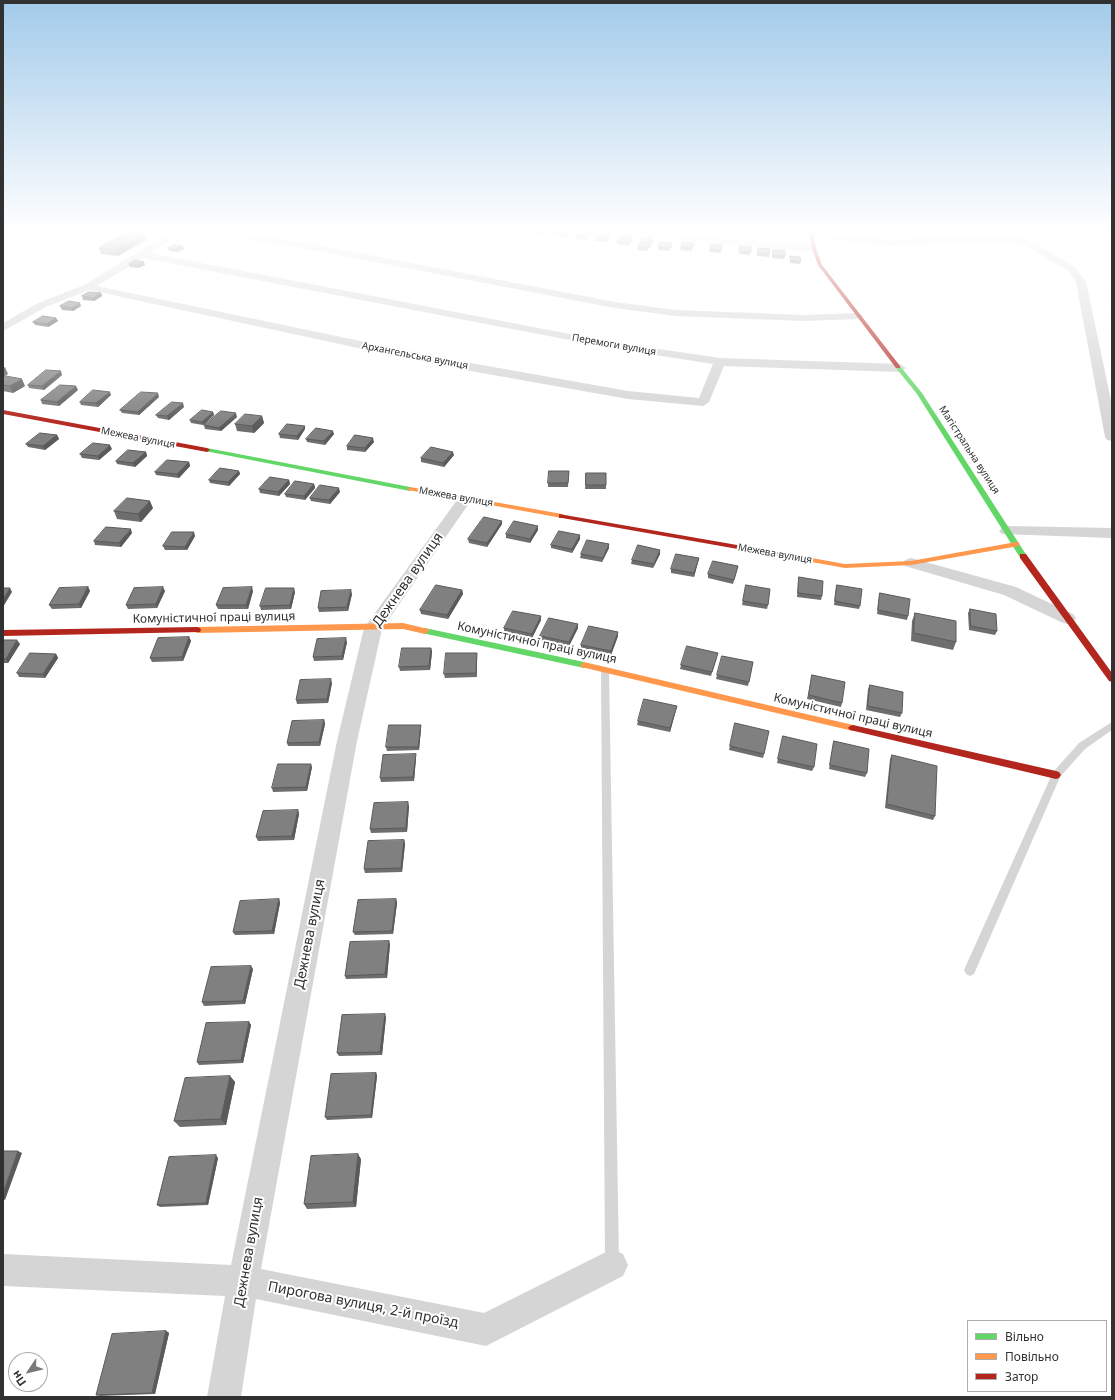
<!DOCTYPE html>
<html>
<head>
<meta charset="utf-8">
<style>
  body { margin:0 }
  #map { position:relative; width:1115px; height:1400px; overflow:hidden; background:#fff; font-family:"Noto Sans",sans-serif }
  canvas { display:block }
  .frame { position:absolute; inset:0; border:4px solid #313131; pointer-events:none }
  .legend { position:absolute; left:967px; top:1320px; width:140px; height:72px; box-sizing:border-box; background:#fff; border:1px solid #adadad; margin:0; padding:5px 7px; list-style:none; font-size:12px; color:#313131 }
  .legend li { display:flex; align-items:center; gap:8px; height:20px }
  .legend b { width:20px; border:1px solid #adadad }
  .north { position:absolute; left:8px; top:1352px; width:40px; height:40px; box-sizing:border-box; background:#fff; border:1px solid #adadad; border-radius:50%; rotate:235deg; font-size:11px; font-weight:700; line-height:16px; text-align:center; color:#313131 }
  .north::after { content:''; display:block; margin:auto; width:14px; height:18px; background:#797979; clip-path:polygon(50% 0,100% 100%,50% 72%,0 100%) }
</style>
</head>
<body>
<div id="map">
<canvas width="1115" height="1400"></canvas>
<div class="frame"></div>
<ul class="legend">
<li><b style="height:5px;background:#63d668"></b>Вільно</li>
<li><b style="height:5px;background:#ff974d"></b>Повільно</li>
<li><b style="height:5px;background:#b3261e"></b>Затор</li>
</ul>
<div class="north">Пн</div>
</div>
<script>
const ctx = document.querySelector('canvas').getContext('2d');
ctx.lineJoin = 'round';
function fill(path, color) {
  ctx.fillStyle = color;
  ctx.fill(path, 'evenodd');
}
function stroke(path, color, width, dash) {
  ctx.strokeStyle = color;
  ctx.lineWidth = width;
  ctx.lineCap = dash ? 'butt' : 'round';
  ctx.setLineDash(dash || []);
  ctx.stroke(path);
}
function label(font, color, halo, rows, align = 'center') {
  ctx.font = font + ' "Noto Sans",sans-serif';
  ctx.lineWidth = 4;
  ctx.setLineDash([]);
  ctx.textBaseline = 'middle';
  ctx.strokeStyle = halo;
  ctx.fillStyle = color;
  for (const [text, x, y, turn = 0] of rows) {
    ctx.save();
    ctx.translate(x, y);
    ctx.rotate((+turn || 0) * Math.PI / 180);
    ctx.textAlign = isNaN(turn) ? turn : align;
    if (halo) ctx.strokeText(text, 0, 0);
    ctx.fillText(text, 0, 0);
    ctx.restore();
  }
}
fill(new Path2D(`
  M605,667L609,670L619,1260L617,1265L612,1267L607,1265L605,1260L601,670Z
  M1112,722V730L1085,749L1060,777L974,974L970,976L966,974L964,970L1053,772L1079,743Z`), '#d5d5d5');
fill(new Path2D(`
  M171,232H182L150,253L611,342L720,358L900,364L906,368L900,372L724,366L709,402L703,406L628,399L437,365L89,290L46,307L3,331V323L38,303L84,285ZM143,258L611,348L713,364L699,398L628,391L437,357L97,286Z
  M204,232H232L286,239L615,302L676,310L804,315L858,313L863,316L858,319L804,321L676,316L615,308L286,245L208,235Z
  M627,232H665L814,246L819,249L814,252L631,235Z
  M813,232L890,239L973,236L1020,238L1022,232H1031L1029,240L1075,267L1086,282L1112,405V441L1107,440L1105,437L1076,282L1069,271L1022,244L973,242L890,245L812,238L807,235Z
  M465,495L470,496L472,499L382,629L357,741L261,1269L484,1313L612,1249L623,1254L628,1265L623,1276L486,1346L256,1299L241,1397H207L225,1296L3,1286V1254L231,1265L337,741L364,628L460,496Z
  M1007,526L1112,528V538L1002,534L999,531L1002,528Z
  M911,558L1016,587L1073,614L1076,618L1073,622L1067,624L1061,622L1004,595L905,566L903,563L905,560Z`), '#d5d5d5');
fill(new Path2D(`
  M896,366H900L922,393L1027,556L1026,558H1020L1019,556L917,394L896,368Z
  M207,448L410,487L413,489L410,491L205,451V449Z
  M425,628L584,662L588,665L584,668L422,633L421,631L422,629Z`), '#63d668');
fill(new Path2D(`
  M410,487L562,514L566,516L562,518L408,490L407,489Z
  M1016,542H1019V546L911,565L845,568L806,561L802,559L806,557L845,564L911,561Z
  M403,623L428,629L429,631L425,634L403,629L197,633L193,630L197,627Z
  M584,662L853,725L856,726L858,728L856,730L853,731L581,667L580,665Z`), '#ff974d');
fill(new Path2D(`
  M809,232H813L816,249L822,265L900,366V368H896L818,265L812,249Z
  M3,410L207,448L210,450L207,452L3,414Z
  M559,514L806,557L810,559L806,561L562,518H559Z
  M1020,554H1026L1112,673V682L1109,681L1020,558Z
  M197,627L200,628L201,630L200,632L3,636V630Z
  M853,725L1056,771L1059,772L1061,775L1059,778L1056,779L850,730L848,728L850,726Z`), '#b3261e');
fill(new Path2D(`
  M532,232H547L543,235L532,234Z
  M555,232H573L567,238L554,236V233Z
  M590,232V235L586,240L576,239V236Z
  M721,232H732V235L721,234Z
  M144,234L146,240L118,256L101,254L99,248Z
  M610,234V237L606,242L595,241V238Z
  M632,237V240L629,246L617,244V241Z
  M653,242L647,251L637,250L638,247Z
  M694,243L692,251L680,250L681,247Z
  M722,245L721,253L709,252L710,249Z
  M672,246L669,251L658,250V247Z
  M740,246L751,247L750,255L739,254Z
  M168,248L184,249L177,252L169,251Z
  M758,248L770,249L769,257L757,256Z
  M773,250L785,256L784,259L772,258Z
  M790,256L801,261L800,264L790,263Z
  M129,264L145,265L138,268L130,267Z
  M101,293L102,296L94,301L83,300L82,296Z
  M60,306H81L73,311L62,310Z
  M56,318L58,321L48,327L35,325L33,322Z
  M62,375L44,390L29,388L28,385Z
  M3,378L25,386L13,393L3,391Z
  M78,390L59,406L42,404L41,400Z
  M111,395L98,407L81,405L80,402Z
  M159,397L139,415L122,413L120,410Z
  M184,407L169,420L158,418L156,415Z
  M213,412L214,415L203,425L191,423L190,420Z
  M262,416L264,423L254,433L237,431L235,424Z
  M237,417L221,431L205,429L204,425Z
  M305,429L298,440L280,438L279,434Z
  M334,434L325,445L307,442L306,439Z
  M57,435L59,439L45,450L28,447L26,444Z
  M374,442L365,452L347,450V446Z
  M112,449L99,460L82,458L80,454Z
  M146,452L147,456L135,467L117,464L116,461Z
  M454,455L444,467L421,462V458Z
  M189,462L190,466L179,478L156,475L155,472Z
  M239,471L240,474L229,486L210,483L209,480Z
  M569,471L568,487H548V483Z
  M586,473H606V489H585Z
  M289,480L290,484L279,496L260,493L259,489Z
  M314,484L315,488L305,500L286,497L285,494Z
  M340,492L330,504L311,501L310,498Z
  M153,508L141,522L117,519L114,511Z
  M502,521V524L487,547L469,543L468,539Z
  M538,530L530,543L506,538V534Z
  M132,533L121,547L95,545L94,541Z
  M580,535V539L572,553L551,548V545Z
  M195,536L187,550H165L163,546Z
  M609,548L602,562L580,558L581,554Z
  M660,554L653,568L631,564L632,560Z
  M699,558L698,562L694,577L671,573V569Z
  M738,566L733,584L708,578V574Z
  M799,577L822,596L821,600L797,597Z
  M746,585L768,605L767,609L742,605Z
  M837,585L860,606L859,609L834,605L836,589Z
  M88,587L90,591L81,608L52,609L49,605Z
  M462,590L463,594L448,619L421,614L420,610Z
  M165,591L157,608L128,609L126,605Z
  M253,591L248,609H218L216,605Z
  M295,592L291,609L261,610L260,606Z
  M880,593L908,616L907,620L877,614L879,597Z
  M352,594L348,611L319,612L318,608Z
  M970,609L997,631L995,635L969,630L968,613Z
  M915,613L956,642L953,650L911,641L912,621Z
  M541,620L532,638L504,632V628Z
  M578,624V628L569,646L540,640V636Z
  M618,636L611,655L581,648V645Z
  M189,637L191,641L183,661L152,662L150,658Z
  M3,640L20,644L8,663H3Z
  M347,642L343,660L314,661L313,657Z
  M431,648L432,652L430,670L400,671L399,667Z
  M477,653V677L445,678L444,674Z
  M56,654L58,658L45,678L19,677L17,673Z
  M717,657L711,676L680,669L681,665Z
  M753,662L748,686L716,679L717,675Z
  M812,675L842,703L841,707L807,699Z
  M332,683L328,703L297,704L296,700Z
  M870,685L902,713L900,717L866,710L868,689Z
  M677,706L670,732L637,725L638,721Z
  M324,720L325,724L320,746H288L287,743Z
  M735,723L764,754L763,758L729,750Z
  M421,729L419,750L387,751L386,747Z
  M783,736L814,767L812,771L777,763Z
  M834,741L867,773L865,777L829,769L833,745Z
  M892,755L935,816L933,820L885,808L890,759Z
  M416,758L414,781L381,782L380,778Z
  M312,767L307,791L273,792L272,788Z
  M409,806L407,832L371,833L370,829Z
  M298,810L299,814L294,840L258,841L256,837Z
  M404,840L405,844L402,872L365,873L364,869Z
  M279,899L280,903L274,934L235,935L233,932Z
  M396,899L397,903L393,934L355,935L353,932Z
  M390,944L387,978L346,979L345,976Z
  M253,969L245,1004L204,1006L202,1002Z
  M386,1017L382,1055L339,1056L337,1053Z
  M249,1022L251,1025L243,1063L199,1065L197,1062Z
  M376,1073L377,1076L372,1118L327,1120L325,1117Z
  M230,1076L235,1082L226,1125L180,1127L174,1121Z
  M218,1158L208,1205L160,1207L157,1205Z
  M361,1159L356,1207L307,1209L304,1204Z
  M166,1331L169,1333L155,1394L100,1396L96,1395Z`), '#6e6e6e');
fill(new Path2D(`
  M543,232H547L543,235Z
  M570,232H573L567,238V235Z
  M590,232V235L586,240V237Z
  M144,234L146,240L118,256L116,250Z
  M610,234V237L606,242V239Z
  M632,237V240L629,246V243Z
  M653,239V242L647,251V248Z
  M183,246L184,249L177,252V249Z
  M144,262L145,265L138,268L137,265Z
  M101,293L102,296L94,301L93,298Z
  M80,303L81,306L73,311L72,308Z
  M56,318L58,321L48,327L47,324Z
  M5,367L8,374L3,377V368Z
  M61,371L62,375L44,390L42,386Z
  M22,379L25,386L13,393L10,386Z
  M76,386L78,390L59,406L57,402Z
  M110,392L111,395L98,407L96,403Z
  M158,393L159,397L139,415L138,412Z
  M183,403L184,407L169,420L167,416Z
  M213,412L214,415L203,425L202,422Z
  M236,413L237,417L221,431L219,428Z
  M262,416L264,423L254,433L252,426Z
  M305,426V429L298,440L297,436Z
  M333,431L334,434L325,445L324,441Z
  M57,435L59,439L45,450L43,446Z
  M373,438L374,442L365,452V448Z
  M110,445L112,449L99,460L98,456Z
  M146,452L147,456L135,467L133,463Z
  M453,452L454,455L444,467L443,463Z
  M189,462L190,466L179,478L177,474Z
  M239,471L240,474L229,486L228,482Z
  M289,480L290,484L279,496L278,492Z
  M314,484L315,488L305,500L304,496Z
  M339,488L340,492L330,504L329,500Z
  M150,501L153,508L141,522L138,514Z
  M502,521V524L487,547V543Z
  M538,526V530L530,543V539Z
  M131,529L132,533L121,547L119,543Z
  M194,532L195,536L187,550L185,547Z
  M580,535V539L572,553V549Z
  M609,544V548L602,562L603,558Z
  M660,550V554L653,568L654,564Z
  M699,558L698,562L694,577V573Z
  M88,587L90,591L81,608L79,604Z
  M163,587L165,591L157,608L156,604Z
  M252,587L253,591L248,609L246,605Z
  M10,588L12,592L3,607V599Z
  M294,588L295,592L291,609L290,605Z
  M351,590L352,594L348,611L347,607Z
  M462,590L463,594L448,619L447,615Z
  M541,616V620L532,638V634Z
  M578,624V628L569,646V642Z
  M618,632V636L611,655V651Z
  M189,637L191,641L183,661L182,657Z
  M346,638L347,642L343,660L342,656Z
  M17,640L20,644L8,663L6,659Z
  M431,648L432,652L430,670L429,666Z
  M56,654L58,658L45,678L43,674Z
  M331,679L332,683L328,703L327,699Z
  M677,706L676,710L670,732V728Z
  M324,720L325,724L320,746L319,742Z
  M421,725V729L419,750L418,747Z
  M416,754V758L414,781L413,777Z
  M311,764L312,767L307,791L306,787Z
  M408,802L409,806L407,832L406,828Z
  M298,810L299,814L294,840L292,836Z
  M404,840L405,844L402,872L401,868Z
  M279,899L280,903L274,934L272,931Z
  M396,899L397,903L393,934L392,931Z
  M389,941L390,944L387,978L385,974Z
  M251,966L253,969L245,1004L243,1001Z
  M385,1014L386,1017L382,1055L380,1052Z
  M249,1022L251,1025L243,1063L241,1060Z
  M376,1073L377,1076L372,1118L371,1115Z
  M230,1076L235,1082L226,1125L221,1119Z
  M18,1151L22,1153L5,1200L3,1199V1193Z
  M358,1154L361,1159L356,1207L353,1202Z
  M216,1155L218,1158L208,1205L206,1203Z
  M166,1331L169,1333L155,1394L152,1393Z`), '#5a5a5a');
const building = new Path2D(`
  M127,232L144,234L116,250L99,248Z
  M555,232H570L567,235L554,233Z
  M579,232H590L586,237L576,236Z
  M599,233L610,234L606,239L595,238Z
  M621,236L632,237L629,243L617,241Z
  M643,238L653,239L647,248L638,247Z
  M660,242L672,243L670,248L658,247Z
  M683,242L694,243L692,248L681,247Z
  M711,244L722,245L721,250L710,249Z
  M174,245L183,246L177,249L168,248Z
  M740,246L751,247V252L739,251Z
  M758,248L770,249L769,254L758,253Z
  M773,250H785V256L773,255Z
  M790,256L800,257L801,261L791,260Z
  M135,260L144,262L137,265L129,264Z
  M89,292L101,293L93,298L82,296Z
  M69,301L80,303L72,308L60,306Z
  M43,316L56,318L47,324L33,322Z
  M46,370L61,371L42,386L28,385Z
  M6,376L22,379L10,386L3,385V378Z
  M60,385L76,386L57,402L41,400Z
  M93,390L110,392L96,403L80,402Z
  M141,392L158,393L138,412L120,410Z
  M172,402L183,403L167,416L156,415Z
  M202,410L213,412L202,422L190,420Z
  M221,411L236,413L219,428L204,425Z
  M245,414L262,416L252,426L235,424Z
  M287,424L305,426L297,436L279,434Z
  M316,428L333,431L324,441L306,439Z
  M40,433L57,435L43,446L26,444Z
  M355,435L373,438L365,448L347,446Z
  M93,443L110,445L98,456L80,454Z
  M431,447L453,452L443,463L421,458Z
  M128,450L146,452L133,463L116,461Z
  M167,460L189,462L177,474L155,472Z
  M220,468L239,471L228,482L209,480Z
  M549,471H569L568,483H548Z
  M586,473H606V485H586Z
  M270,477L289,480L278,492L259,489Z
  M295,481L314,484L304,496L285,494Z
  M320,485L339,488L329,500L310,498Z
  M127,498L150,501L138,514L114,511Z
  M484,517L502,521L487,543L468,539Z
  M514,521L538,526L530,539L506,534Z
  M106,527L131,529L119,543L94,541Z
  M559,531L580,535L572,549L551,545Z
  M172,532H194L185,547L163,546Z
  M587,540L609,544L603,558L581,554Z
  M638,545L660,550L654,564L632,560Z
  M676,554L699,558L694,573L671,569Z
  M713,561L738,566L734,580L708,574Z
  M799,577L823,581L822,596L798,593Z
  M436,585L462,590L447,615L420,610Z
  M746,585L770,589L768,605L743,601Z
  M837,585L862,589L860,606L835,601Z
  M88,587L79,604L49,605L59,588Z
  M163,587L156,604L126,605L134,588Z
  M252,587L246,605H216L223,588Z
  M3,588H10L3,599Z
  M266,588H294L290,605L260,606Z
  M351,590L347,607L318,608L321,591Z
  M880,593L910,599L908,616L878,610Z
  M970,609L996,614L997,631L971,626Z
  M513,611L541,616L532,634L504,628Z
  M915,613L956,621V642L914,633Z
  M549,618L578,624L569,642L540,636Z
  M589,626L618,632L611,651L581,645Z
  M189,637L182,657L150,658L158,638Z
  M346,638L342,656L313,657L317,639Z
  M3,640H17L6,659H3Z
  M687,646L718,653L712,672L681,665Z
  M402,648H431L429,666L399,667Z
  M30,653L56,654L43,674L17,673Z
  M446,653H477L476,673L444,674Z
  M722,656L753,662L749,682L717,675Z
  M812,675L845,682L842,703L809,695Z
  M331,679L327,699L296,700L300,680Z
  M870,685L903,692L902,713L868,706Z
  M644,699L677,706L670,728L638,721Z
  M324,720L319,742L287,743L292,721Z
  M735,723L769,731L764,754L730,746Z
  M389,725H421L418,747H386Z
  M783,736L817,744L814,767L778,759Z
  M834,741L869,749L867,773L830,765Z
  M416,754L413,777L380,778L383,755Z
  M892,755L937,766L935,816L887,804Z
  M278,764H311L306,787L272,788Z
  M408,802L406,828L370,829L374,803Z
  M298,810L292,836L256,837L263,811Z
  M404,840L401,868L364,869L368,841Z
  M279,899L272,931L233,932L240,901Z
  M396,899L392,931L353,932L358,900Z
  M389,941L385,974L345,976L350,942Z
  M251,966L243,1001L202,1002L211,967Z
  M385,1014L380,1052L337,1053L342,1015Z
  M249,1022L241,1060L197,1062L206,1023Z
  M376,1073L371,1115L325,1117L331,1074Z
  M230,1076L221,1119L174,1121L185,1078Z
  M3,1151H18L3,1193Z
  M358,1154L353,1202L304,1204L311,1156Z
  M216,1155L206,1203L157,1205L169,1157Z
  M166,1331L152,1393L96,1395L112,1334Z`);
fill(building, '#808080');
stroke(building, '#5a5a5a', 1);
const sky = ctx.createLinearGradient(0, 0, 0, 428);
sky.addColorStop(0, '#a2caea');
sky.addColorStop(0.54, '#fff');
sky.addColorStop(1, '#ffffff00');
ctx.fillStyle = sky;
ctx.fillRect(0, 0, 1115, 428);
label('10px', '#313131', '#fff', [
  ["Перемоги вулиця",614,345,10],
  ["Архангельська вулиця",415,356,11],
  ["Межева вулиця",138,438,11],
  ["Магістральна вулиця",969,450,57],
  ["Межева вулиця",456,497,10],
  ["Межева вулиця",775,554,10]
]);
label('12px', '#313131', '#fff', [
  ["Комуністичної праці вулиця",214,618,-1],
  ["Комуністичної праці вулиця",537,643,12],
  ["Комуністичної праці вулиця",853,716,13]
]);
label('14px', '#313131', '#fff', [
  ["Дежнева вулиця",408,580,-55],
  ["Дежнева вулиця",310,934,-79],
  ["Дежнева вулиця",249,1252,-80],
  ["Пирогова вулиця, 2-й проїзд",363,1305,11]
]);
</script>
</body>
</html>
